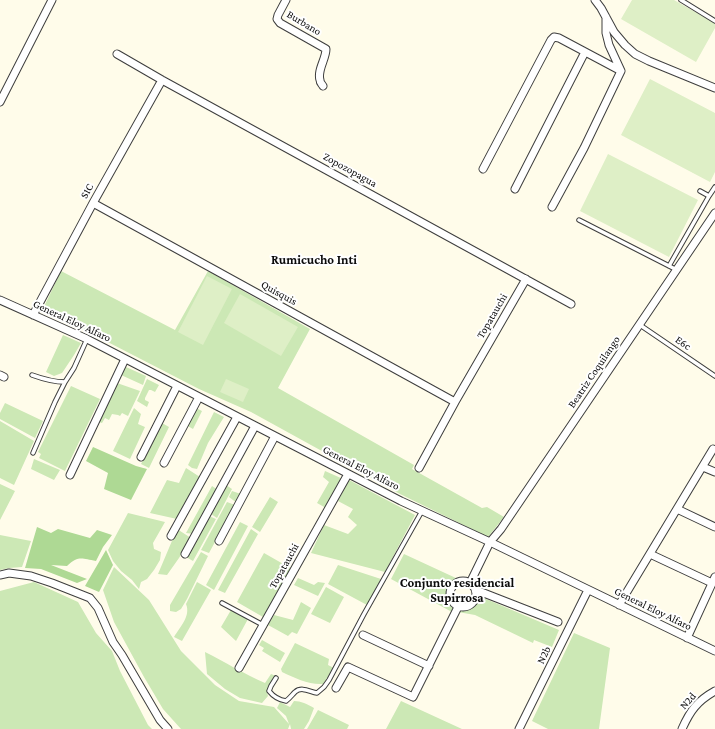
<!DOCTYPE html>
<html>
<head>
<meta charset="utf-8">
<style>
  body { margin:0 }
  canvas { display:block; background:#fffcea }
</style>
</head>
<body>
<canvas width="715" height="729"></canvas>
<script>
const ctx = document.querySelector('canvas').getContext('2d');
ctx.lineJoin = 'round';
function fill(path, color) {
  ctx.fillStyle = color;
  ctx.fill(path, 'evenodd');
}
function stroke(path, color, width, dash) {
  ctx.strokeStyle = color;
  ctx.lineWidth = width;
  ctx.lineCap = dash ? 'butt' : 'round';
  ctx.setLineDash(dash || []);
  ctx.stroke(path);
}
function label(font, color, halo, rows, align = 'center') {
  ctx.font = font + ' "Crimson Pro",serif';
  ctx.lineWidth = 4;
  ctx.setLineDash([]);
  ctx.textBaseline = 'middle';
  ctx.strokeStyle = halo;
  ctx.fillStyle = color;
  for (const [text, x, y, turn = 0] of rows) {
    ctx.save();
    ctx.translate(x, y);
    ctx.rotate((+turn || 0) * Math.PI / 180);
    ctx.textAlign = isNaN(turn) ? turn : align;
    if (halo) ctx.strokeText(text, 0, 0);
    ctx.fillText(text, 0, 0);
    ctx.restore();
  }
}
fill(new Path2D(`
  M61,271L175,330L208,271L310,329L278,388L414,465L412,469L482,508L487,507L504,517L488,537L400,494L251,412L199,389L100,338L42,311Z
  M63,335L81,343L74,355L62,373L54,376L46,372Z
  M126,367L146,376L143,385L121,375Z
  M147,379L159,385L155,392L151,390H149L145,398V400L149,402L147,407L137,401Z
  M117,383L140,391L128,416L122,413L120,416L118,415L112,414L109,420L105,418L102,423L98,422Z
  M71,386L100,399L65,471L39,458L41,454L38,452Z
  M5,403L43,421L35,438L0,419V413Z
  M134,408L141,414L138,424L145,427L130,459L113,451Z
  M196,408L202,411L193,429L186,425Z
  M214,412L224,417L208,443L197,469L192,468L188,465Z
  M0,421L34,441L14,485L0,478Z
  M162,423L169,427L149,468L141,464Z
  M34,459L60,470L54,480L31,469Z
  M186,468L200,477L177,519L150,513L167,480L179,483Z
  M325,471L343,479L326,508L317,503L329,482L323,477Z
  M349,480L415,515L385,572L311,553L324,525L348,534L357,525L348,517L353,509L338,501Z
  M0,484L15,491L0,520Z
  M226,485L232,489L217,518L211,514Z
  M212,486L218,490L194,534L186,533Z
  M232,491L241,494L237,503L229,497Z
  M270,497L278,502L260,532L252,527Z
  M227,502L235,505L209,553L201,550Z
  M128,513L165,522L153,543L154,549L161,552L160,560L154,570L147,579L141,582L139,589L132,580L121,571L113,561L108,550Z
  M209,516L216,519L193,561L186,557Z
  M240,522L248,526L214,590L206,585Z
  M177,529L191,538L179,558L167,575L158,574Z
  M251,529L258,534L225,593L218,590Z
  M0,535L31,541L22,567L9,568L0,570Z
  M201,552L208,556L187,599L181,609L176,612L170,611V605Z
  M264,553L292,569L263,617L237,602Z
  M404,554L458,579C456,580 454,580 453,582C444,589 447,601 455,607L452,612L391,579Z
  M338,565L381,579L367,605L328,584Z
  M114,567L149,600L181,651L215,685L239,701L274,707L289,724L286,716L277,708L280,702L290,707L294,701C301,701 307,704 314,708L309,721L304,729H291L290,724L288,729H181L163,709L144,677L114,622L103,590Z
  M298,578L314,585L318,582L325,583L318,596L294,585Z
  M34,582L78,602L96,633L112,651L120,671L148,725L152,729H0V591Z
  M197,582L211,590L182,641L174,637C180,627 191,616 186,604Z
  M326,587L344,597L330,623L311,614Z
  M479,596L559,630L552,647L534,640L533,643L475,615L458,612L460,609C471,612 476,605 479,596Z
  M301,602L311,608L297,634L292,632L288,636L268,625L274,615L293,620Z
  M231,610L248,619L236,641L221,627Z
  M574,633L610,648L599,729H548L532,721Z
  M262,640L285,653L280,662L262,651L264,648L259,645Z
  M295,643L329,659L328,665L334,668L323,684C309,685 295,678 282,672L281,669Z
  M205,652C225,662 244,674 265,683L271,674L276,676L267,692L268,696L262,703L240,698L225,689L207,674Z
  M401,701L462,729H386Z
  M318,710L349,725L347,729H307Z`), '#cce8b5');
fill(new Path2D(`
  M93,447L136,466L147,469L131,500L104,489L108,473L86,461Z
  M37,527L51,533L58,529L90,538L97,530L112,535L103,547L96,561C82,559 79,555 67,566L51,565L87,579L77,583L41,569L25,568Z
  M106,550L113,565L99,592L85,586Z`), '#aed994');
fill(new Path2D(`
  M632,0H674L715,23V28L696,62L621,19Z
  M650,79L715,113V172L710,182L621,135Z
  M608,154L698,200L669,257L580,211Z
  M207,276L232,289L203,345L178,332Z
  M240,294L298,327L281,356L224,323Z
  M226,379L249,389L243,402L220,392Z`), '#deefc6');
const lane = new Path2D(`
  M681,0L715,21
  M709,196L715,187
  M579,220L677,270
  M669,266L709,196L700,191
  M640,325L715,376
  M32,375C43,379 54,382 65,382L74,368L87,339
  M33,453L55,402L65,382
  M222,603L263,625
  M276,678L271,686L269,691C273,696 279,700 286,701C290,698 292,695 295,692C302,686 310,692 317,693L324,687L329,680L364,614L422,511`);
const street = new Path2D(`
  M286,0L278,15L277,19L280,23L326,49C326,59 317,70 320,80C320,83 322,84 323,86
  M595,0L601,8L614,32L625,45L635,54L649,61L715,88
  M117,54L162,80L571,304
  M0,102L52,0
  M483,169L551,40L554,37L559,38L621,71
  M515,189L585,52
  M93,203L455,402
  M552,207L584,148L621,71L609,45L606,33V17
  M0,300L87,339L401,501L490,542L715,651
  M33,315L93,203L162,80
  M0,375L4,377
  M141,457L177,386
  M164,463L199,397
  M703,467L715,472
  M419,468L455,402L526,279
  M70,475L125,359
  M677,509L715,527
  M171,536L237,417
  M219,541L275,436
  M185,554L255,426
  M650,554L712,583
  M0,575L9,573L31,576L52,583L90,598L98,608L113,642L122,655L160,720L168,729
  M450 594a13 13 0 1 1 26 0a13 13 0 1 1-26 0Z
  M470,583L490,542L501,529L715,213
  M476,590L558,622
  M619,605L713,449
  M363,635L429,666
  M687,638L715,577
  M239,668L348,474
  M336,688L348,667L413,697L458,607
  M519,729L588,590
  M682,729C690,711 697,701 715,691`);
stroke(lane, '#3e3e3e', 5.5);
stroke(street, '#3e3e3e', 9);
stroke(lane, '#fff', 3.5);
stroke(street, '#fff', 7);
label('11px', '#0b0b0b', '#fff', [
  ["Burbano",304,23,31],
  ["Zopozopagua",350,170,29],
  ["S1C",87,191,-61],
  ["Quisquis",279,293,29],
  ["Topatauchi",492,316,-60],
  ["General Eloy Alfaro",72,321,25],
  ["E6c",683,343,35],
  ["Beatriz Coquilango",594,372,-56],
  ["General Eloy Alfaro",361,468,27],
  ["Topatauchi",284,566,-61],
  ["General Eloy Alfaro",653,609,26],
  ["N2b",544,655,-64],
  ["N2d",688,701,-49]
]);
label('bold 13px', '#0b0b0b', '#fff', [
  ["Rumicucho Inti",314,260],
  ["Conjunto residencial",457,583],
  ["Supirrosa",457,598]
]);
</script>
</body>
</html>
